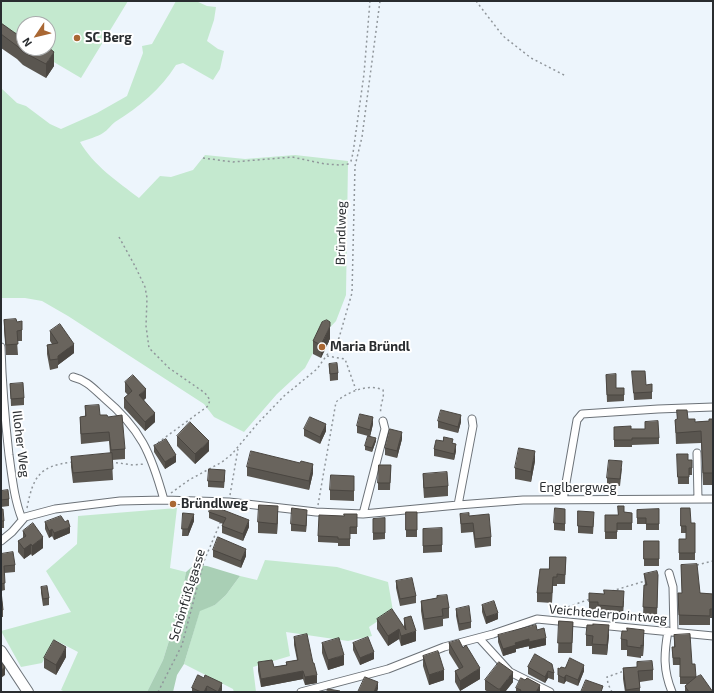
<!DOCTYPE html>
<html>
<head>
<meta charset="utf-8">
<style>
  body { margin:0 }
  #map { position:relative; width:714px; height:693px; overflow:hidden; background:#edf5fc; font-family:"Exo 2",sans-serif }
  canvas { display:block }
  .frame { position:absolute; inset:0; border:2px solid #292c2f; pointer-events:none }
  .north { position:absolute; left:16px; top:16px; width:40px; height:40px; box-sizing:border-box; background:#fff; border:1px solid #a9abac; border-radius:50%; rotate:235deg; font-size:11px; font-weight:700; line-height:16px; text-align:center; color:#292c2f }
  .north::after { content:''; display:block; margin:auto; width:14px; height:18px; background:#a96733; clip-path:polygon(50% 0,100% 100%,50% 72%,0 100%) }
</style>
</head>
<body>
<div id="map">
<canvas width="714" height="693"></canvas>
<div class="frame"></div>
<div class="north">N</div>
</div>
<script>
const ctx = document.querySelector('canvas').getContext('2d');
ctx.lineJoin = 'round';
function fill(path, color) {
  ctx.fillStyle = color;
  ctx.fill(path, 'evenodd');
}
function stroke(path, color, width, dash) {
  ctx.strokeStyle = color;
  ctx.lineWidth = width;
  ctx.lineCap = dash ? 'butt' : 'round';
  ctx.setLineDash(dash || []);
  ctx.stroke(path);
}
function label(font, color, halo, rows, align = 'center') {
  ctx.font = font + ' "Exo 2",sans-serif';
  ctx.lineWidth = 4;
  ctx.setLineDash([]);
  ctx.textBaseline = 'middle';
  ctx.strokeStyle = halo;
  ctx.fillStyle = color;
  for (const [text, x, y, turn = 0] of rows) {
    ctx.save();
    ctx.translate(x, y);
    ctx.rotate((+turn || 0) * Math.PI / 180);
    ctx.textAlign = isNaN(turn) ? turn : align;
    if (halo) ctx.strokeText(text, 0, 0);
    ctx.fillText(text, 0, 0);
    ctx.restore();
  }
}
fill(new Path2D(`
  M1,1H128L81,78L30,48H48V24H24V45L1,31Z
  M176,1H196L207,6L216,7L214,20L207,41L218,49L224,51L220,69L213,80L183,63L176,65C161,89 139,107 115,122C111,125 108,130 103,133C97,137 88,139 80,142C93,165 118,182 139,198L160,176L171,177L193,170L205,155L245,159L295,155L348,161L346,295L336,321L322,336L305,368L277,394L244,432L214,417L204,404L68,316L42,301L25,298H1V88L17,103L26,106L50,124L61,129L97,113L127,96L143,53L142,46L152,44Z
  M177,508L170,568L186,572L178,612L163,660L147,692H65L61,690L78,652L55,640L42,663L21,667L1,631L71,612L46,571L77,544L78,516Z
  M265,560L337,567L388,582L393,611L369,627L372,636L348,641L286,632L290,656L253,667L256,692H234L233,689L184,664L200,610L215,605L226,595L240,576L257,580Z`), '#c4e9cf');
fill(new Path2D(`
  M194,565L207,566L240,576L226,595L215,605L200,611L184,664L177,675L173,692H147L163,660L178,612L186,572Z`), '#a9cfb5');
const street = new Path2D(`
  M1,347C2,384 5,419 9,455C12,476 14,499 22,519
  M73,377C86,380 93,388 103,397C141,429 151,453 164,500
  M697,453L698,499
  M563,500L577,420L582,414L658,409L713,407
  M458,505L473,426L472,419
  M363,514L385,429L383,421
  M1,541L12,532L25,517L55,509L120,501L164,500L229,502L316,512L363,514L458,505L523,500L713,499
  M669,573L673,587L674,632
  M668,631C664,654 663,670 672,692
  M479,638L510,672L550,692
  M301,692L388,669L444,647L493,634L537,619L713,636`);
const secondary = new Path2D(`
  M1,651L28,692`);
stroke(street, '#6c7278', 9);
stroke(secondary, '#6c7278', 12);
stroke(new Path2D(`
  M476,1L503,36L531,58L566,76
  M203,158L233,162L292,157L325,164L340,165L348,164L351,161L353,153L364,74L370,1
  M119,237L135,266L145,287L147,298L146,326L149,348L169,368L205,393L210,400L208,406L152,447
  M327,356L345,359L356,390
  M111,462L133,465L145,464
  M171,493L189,480L222,462L232,454L258,423L284,396L317,369L339,338L352,293L355,166L362,137L380,1
  M230,495L238,449
  M318,505L336,402C347,392 369,383 383,390C385,398 379,406 381,414
  M27,508C33,477 39,466 72,462
  M697,565L713,561
  M612,591L645,581
  M554,612L590,599
  M158,692L182,645L204,561L221,521
  M612,692L608,684L607,677L624,671`), '#90969b', 1.5, [2, 3]);
stroke(street, '#fff', 7);
stroke(secondary, '#fff', 10);
fill(new Path2D(`
  M1,23L54,66L46,78L23,65L17,59L1,48Z
  M4,320L17,322L22,330V341H17L18,355H6L4,330Z
  M50,331L74,353L58,365V368L50,370L47,354V345L52,344L50,341Z
  M330,339L321,358L313,354V341Z
  M329,364L338,373V380L330,381Z
  M632,371L646,385L652,392V399L634,400Z
  M606,375L616,388H624V401L607,402Z
  M125,382L146,398L144,400L155,422L145,431L124,408V398L128,395L125,392Z
  M10,384L24,398V405L11,406Z
  M85,406L100,415L108,417L125,449V459L112,460L113,480L73,483L71,467V457L110,453L109,441L81,444L80,427V417L85,416Z
  M677,410L688,419L695,422L709,421L713,419V485H703L701,443L676,444L675,420L677,419Z
  M438,421L461,422L458,433L438,428Z
  M645,422L659,438V444L632,445V447H614V427L631,429H645Z
  M373,424L370,436L376,441L372,452L365,450V446L368,436L357,433V426Z
  M304,429L326,431L320,444L304,436Z
  M177,436L209,451L195,464L177,446Z
  M402,439L397,458L385,455V448Z
  M453,443L456,451L454,460L434,456V449Z
  M154,446L176,462L165,469L154,452Z
  M677,454L688,460H692V475H689V484H678Z
  M535,461L531,482L515,479V468Z
  M391,465L390,490H378V483Z
  M247,467L313,473L309,490L247,476Z
  M622,468L620,486L607,485V478Z
  M423,474L448,486V496L424,498L423,484Z
  M225,477L224,488L208,487V481Z
  M1,478L2,491L9,499V506L1,507Z
  M354,486V501L330,500V490Z
  M681,508L691,523H695V560H679V539H686V533H681Z
  M1,509L4,521V528H1Z
  M220,509L249,527L243,541L222,533V526L223,524L209,518V512Z
  M659,509V530H646V524H637V510Z
  M406,512H417V537H406Z
  M624,512L632,513V530H617V539H605V515H618Z
  M183,513L194,521L188,536H182Z
  M357,514V534H350V546H338V543L318,542V536L344,516Z
  M460,514L469,516L491,537V546L475,548L473,532L461,533Z
  M278,516L277,534L258,533V522Z
  M565,516V531L554,530V523Z
  M307,517L306,532L291,531V524Z
  M385,518V539L373,540V519Z
  M594,518L593,534L578,533V526Z
  M45,522L70,533L54,540L52,536L49,538L45,529Z
  M423,529L442,545V552L423,553Z
  M23,531L43,548L32,556L31,554L24,559L18,552V541L23,539Z
  M644,541H659V566H644Z
  M213,550L246,556L241,568L213,557Z
  M1,554L15,565V572L4,573L5,590L1,591Z
  M566,557L565,584H557V586H553L552,603L537,602V593L549,569Z
  M681,565L700,593L713,594V618H710V625H679L678,593H682Z
  M644,574L658,575L657,617H643L644,585H645Z
  M396,581L416,596V603L400,606L396,588Z
  M41,587L49,598V605L43,606L41,593Z
  M1,591L3,610V617H1Z
  M589,593L624,601L623,616L598,614V611H589Z
  M437,596L449,608V618L443,619V626L424,630L421,611V601L437,598Z
  M482,605L498,619L486,624L482,612Z
  M456,609L471,622V628L459,631L456,616Z
  M404,618L416,641L401,646L399,639L388,646L377,629V619L404,627Z
  M559,621L573,622L572,653H558Z
  M537,630L546,645L529,649V646L516,649V652L503,656L498,642V635Z
  M586,635H609L607,655L592,654V646H586Z
  M674,635L692,664L696,677L713,692H685V686L687,684H680V665H673L672,647H674Z
  M294,637L317,683L305,685L303,679L261,687L258,671V662L274,667L286,665V662L297,660L294,645Z
  M621,639L644,640L643,656H641V658L627,656V650H621Z
  M322,643L344,665L328,670L322,653Z
  M353,643L374,659L360,665L353,650Z
  M449,643L463,648L480,679L460,691L455,682V671L459,669L449,653Z
  M535,654L554,673V680L548,678L545,683L528,674V667Z
  M423,656L444,680L429,685L423,666Z
  M66,657L56,675L44,668V658Z
  M637,662L653,670V680L640,682V692H625L623,679V668L637,667Z
  M558,668L560,669L565,668L584,671L578,686L566,681L564,684L558,682Z
  M198,675L222,690L221,692H192V688Z
  M485,680L513,682L505,692H488L485,690Z
  M516,688L540,692H516Z`), '#5a5650');
fill(new Path2D(`
  M54,52V66L46,78V64Z
  M330,326V339L321,358V345Z
  M74,344V353L58,365V356Z
  M146,389V398L139,404V395Z
  M155,413V422L145,431V422Z
  M461,415V422L458,433V427Z
  M373,417V424L370,437V430Z
  M326,424V431L320,444V437Z
  M402,432V439L397,458V451Z
  M376,438V441L372,452V448Z
  M209,441V451L195,464V454Z
  M456,444V451L454,460V454Z
  M535,451V461L531,482V472Z
  M176,455V462L165,469V462Z
  M313,464V473L309,490V481Z
  M278,506V516L277,534V524Z
  M307,510V517L306,532V526Z
  M194,514V521L188,536V529Z
  M249,520V527L243,541V534Z
  M70,527V533L54,540V533Z
  M52,529V536L49,538V531Z
  M43,537V548L32,556V546Z
  M31,544V554L24,559V549Z
  M246,549V556L241,568V561Z
  M498,613V619L486,624V617Z
  M609,625V635L607,655V645Z
  M399,629V639L388,646V636Z
  M644,630V640L643,656V646Z
  M416,631V641L401,646V636Z
  M546,638V645L529,649V642Z
  M529,639V646L516,649V652L503,656V649L515,643Z
  M66,647V657L56,675V665Z
  M374,652V659L360,665V658Z
  M344,655V665L328,670V660Z
  M584,665V671L578,686V680Z
  M5,667V675L1,678V670Z
  M480,668V679L460,691V681Z
  M444,670V680L429,685V675Z
  M303,671V679L261,687V679Z
  M548,671V678L545,683V677Z
  M513,672V682L505,692H500V689Z
  M317,675V683L305,685V677Z
  M566,675V681L564,684V678Z
  M378,682V689L377,692H374Z
  M222,683V690L221,692H218Z
  M540,685V692H536Z
  M207,686V692H204Z`), '#4a4641');
const building = new Path2D(`
  M1,23L15,33L20,35H24V48H48V47L54,52L46,64L23,52L17,46L1,34Z
  M16,319L17,322L22,321V330L17,331L18,344L6,345L4,320Z
  M327,320L330,322V326L321,345L313,341L322,322Z
  M60,324L74,344L58,356V359L50,360L47,345L58,343L50,331Z
  M337,363L338,373L330,374L329,364Z
  M632,371H645L646,385L652,384V392L634,393Z
  M616,374V388H624V395H607L606,375Z
  M133,375L146,389L139,395L155,413L145,422L124,398L132,391L125,382Z
  M23,383L24,398L11,399L10,384Z
  M99,405L100,415H107L108,417L122,415L125,449L111,450L109,432L81,434L80,417L86,416L85,406Z
  M441,410L461,415L458,427L438,421Z
  M677,410H687L688,419H695V422L709,421V419H713V473H703L701,431L676,433L675,420L677,419Z
  M360,414L373,417L370,430L357,426Z
  M310,417L326,424L320,437L304,429Z
  M658,421L659,438H632V440H614V427L631,426V429H645V422Z
  M190,422L209,441L195,454L177,436Z
  M390,429L402,432L397,451L385,448Z
  M368,436L376,438L372,448L365,446Z
  M444,437L453,439L452,443L456,444L454,454L434,449L436,440L443,441Z
  M166,439L176,455L165,462L154,446Z
  M519,448L535,451L531,472L515,468Z
  M251,451L300,463L301,461L313,464L309,481L247,467Z
  M112,453L113,469L73,473L71,457Z
  M677,454H688V460H692V468H689V477H678Z
  M609,460L622,461L620,479L607,478Z
  M379,465H391L390,483H378Z
  M209,469L225,470L224,482L208,481Z
  M447,472L448,486L424,488L423,474Z
  M331,475L354,476V491L330,490Z
  M8,490L9,499L1,500V491Z
  M213,500L220,502L218,508L249,520L243,534L222,526L226,518L209,512Z
  M259,505L278,506L277,524L258,522Z
  M618,506H624V512L632,513V523H617V532H605V515H618Z
  M292,508L307,510L306,526L291,524Z
  M555,508L565,509V524L554,523Z
  M681,508H690L691,523H695V553H679V539H686V526H681Z
  M1,509H3L4,521H1Z
  M659,509V524H646V518H637V510Z
  M578,511L594,512L593,527L578,526Z
  M406,512H417V530H406Z
  M183,513L194,514L188,529H182Z
  M469,513V516L489,514L491,537L475,539L473,523L461,524L460,514Z
  M344,514H357V527H350V539H338V537L318,536L319,515L344,516Z
  M61,516L65,522L68,520L70,527L54,533L52,529L49,531L45,522Z
  M385,518V533H373V519Z
  M33,523L43,537L32,546L31,544L24,549L18,541L26,536L23,531Z
  M442,528V545L423,546V529Z
  M218,537L246,549L241,561L213,550Z
  M644,541H659V559H644Z
  M13,552L15,565L4,566L5,583L1,584V554Z
  M550,557H566L565,575L557,574V577H553L552,593H537L540,569H549Z
  M697,564L700,593L713,594V609H710V616L679,615L678,593H682L681,565Z
  M657,571L658,575L657,608L643,607L644,585H647L644,574Z
  M412,578L416,596L400,599L396,581Z
  M47,586L49,598L43,599L41,587Z
  M604,590L624,591L623,607L598,605V602H589V593L604,594Z
  M1,591L3,610H1Z
  M447,595L449,608L442,609L443,616L424,619L421,601L437,598V596Z
  M494,601L498,613L486,617L482,605Z
  M469,606L471,622L459,624L456,609Z
  M392,609L406,630L404,618L411,616L416,631L401,636L399,629L388,636L377,619Z
  M559,621L573,622L572,643H558Z
  M593,624L609,625L607,645L592,644L593,636L586,635L587,625H593Z
  M536,625L537,630L544,628L546,638L529,642V639L515,643L516,645L503,649L498,635Z
  M627,628L644,630L643,646L641,645V648L627,646V640L621,639L622,631H627Z
  M307,634L313,663H314L317,675L305,677L303,671L261,679L258,662L272,660L274,667L287,665L286,662L298,660L294,637Z
  M690,634L692,664H695L696,677H680V658H673L672,647H675L674,635Z
  M368,637L374,652L360,658L353,643Z
  M339,638L344,655L328,660L322,643Z
  M54,640L66,647L56,665L44,658Z
  M459,640L463,648L466,645L480,668L460,681L455,671L463,667L449,643Z
  M438,651L444,670L429,675L423,656Z
  M535,654L552,664L554,673L548,671L545,677L528,667Z
  M570,658L584,665L578,680L566,675L564,678L558,675V668L560,669L561,667L565,668Z
  M652,661L653,670L638,671L640,688L626,690L623,668L637,667V662Z
  M1,662L5,667L1,670Z
  M499,662L513,672L500,689H498L485,680Z
  M198,675L204,678L205,675L222,683L218,692L207,686L204,692H201L192,688Z
  M701,675L713,692H689L685,686L696,677Z
  M365,677L378,682L374,692H358Z
  M521,678L525,680L527,678L540,685L536,692H520L521,690L516,688Z
  M586,680L603,686L601,692H581Z
  M328,689L340,691V692H327Z`);
fill(building, '#69645d');
stroke(building, '#4a4641', 1);
for (const [x, y, r, color] of [
  [77,38,4,"#a96733"],
  [322,347,4,"#a96733"],
  [173,504,4,"#a96733"]
]) {
  const dot = new Path2D();
  dot.arc(x, y, r, 0, 2 * Math.PI);
  ctx.fillStyle = color;
  ctx.fill(dot);
  stroke(dot, '#fff', 1.5);
}
label('bold 13px', '#292c2f', '#fff', [
  ["SC Berg",85,38],
  ["Maria Bründl",330,347],
  ["Bründlweg",181,504]
], 'left');
label('13px', '#292c2f', '#fff', [
  ["Bründlweg",341,233,-89],
  ["Illoher Weg",21,444,83],
  ["Englbergweg",578,488],
  ["Schönfüßlgasse",187,595,-73],
  ["Veichtederpointweg",608,614,5]
]);
</script>
</body>
</html>
